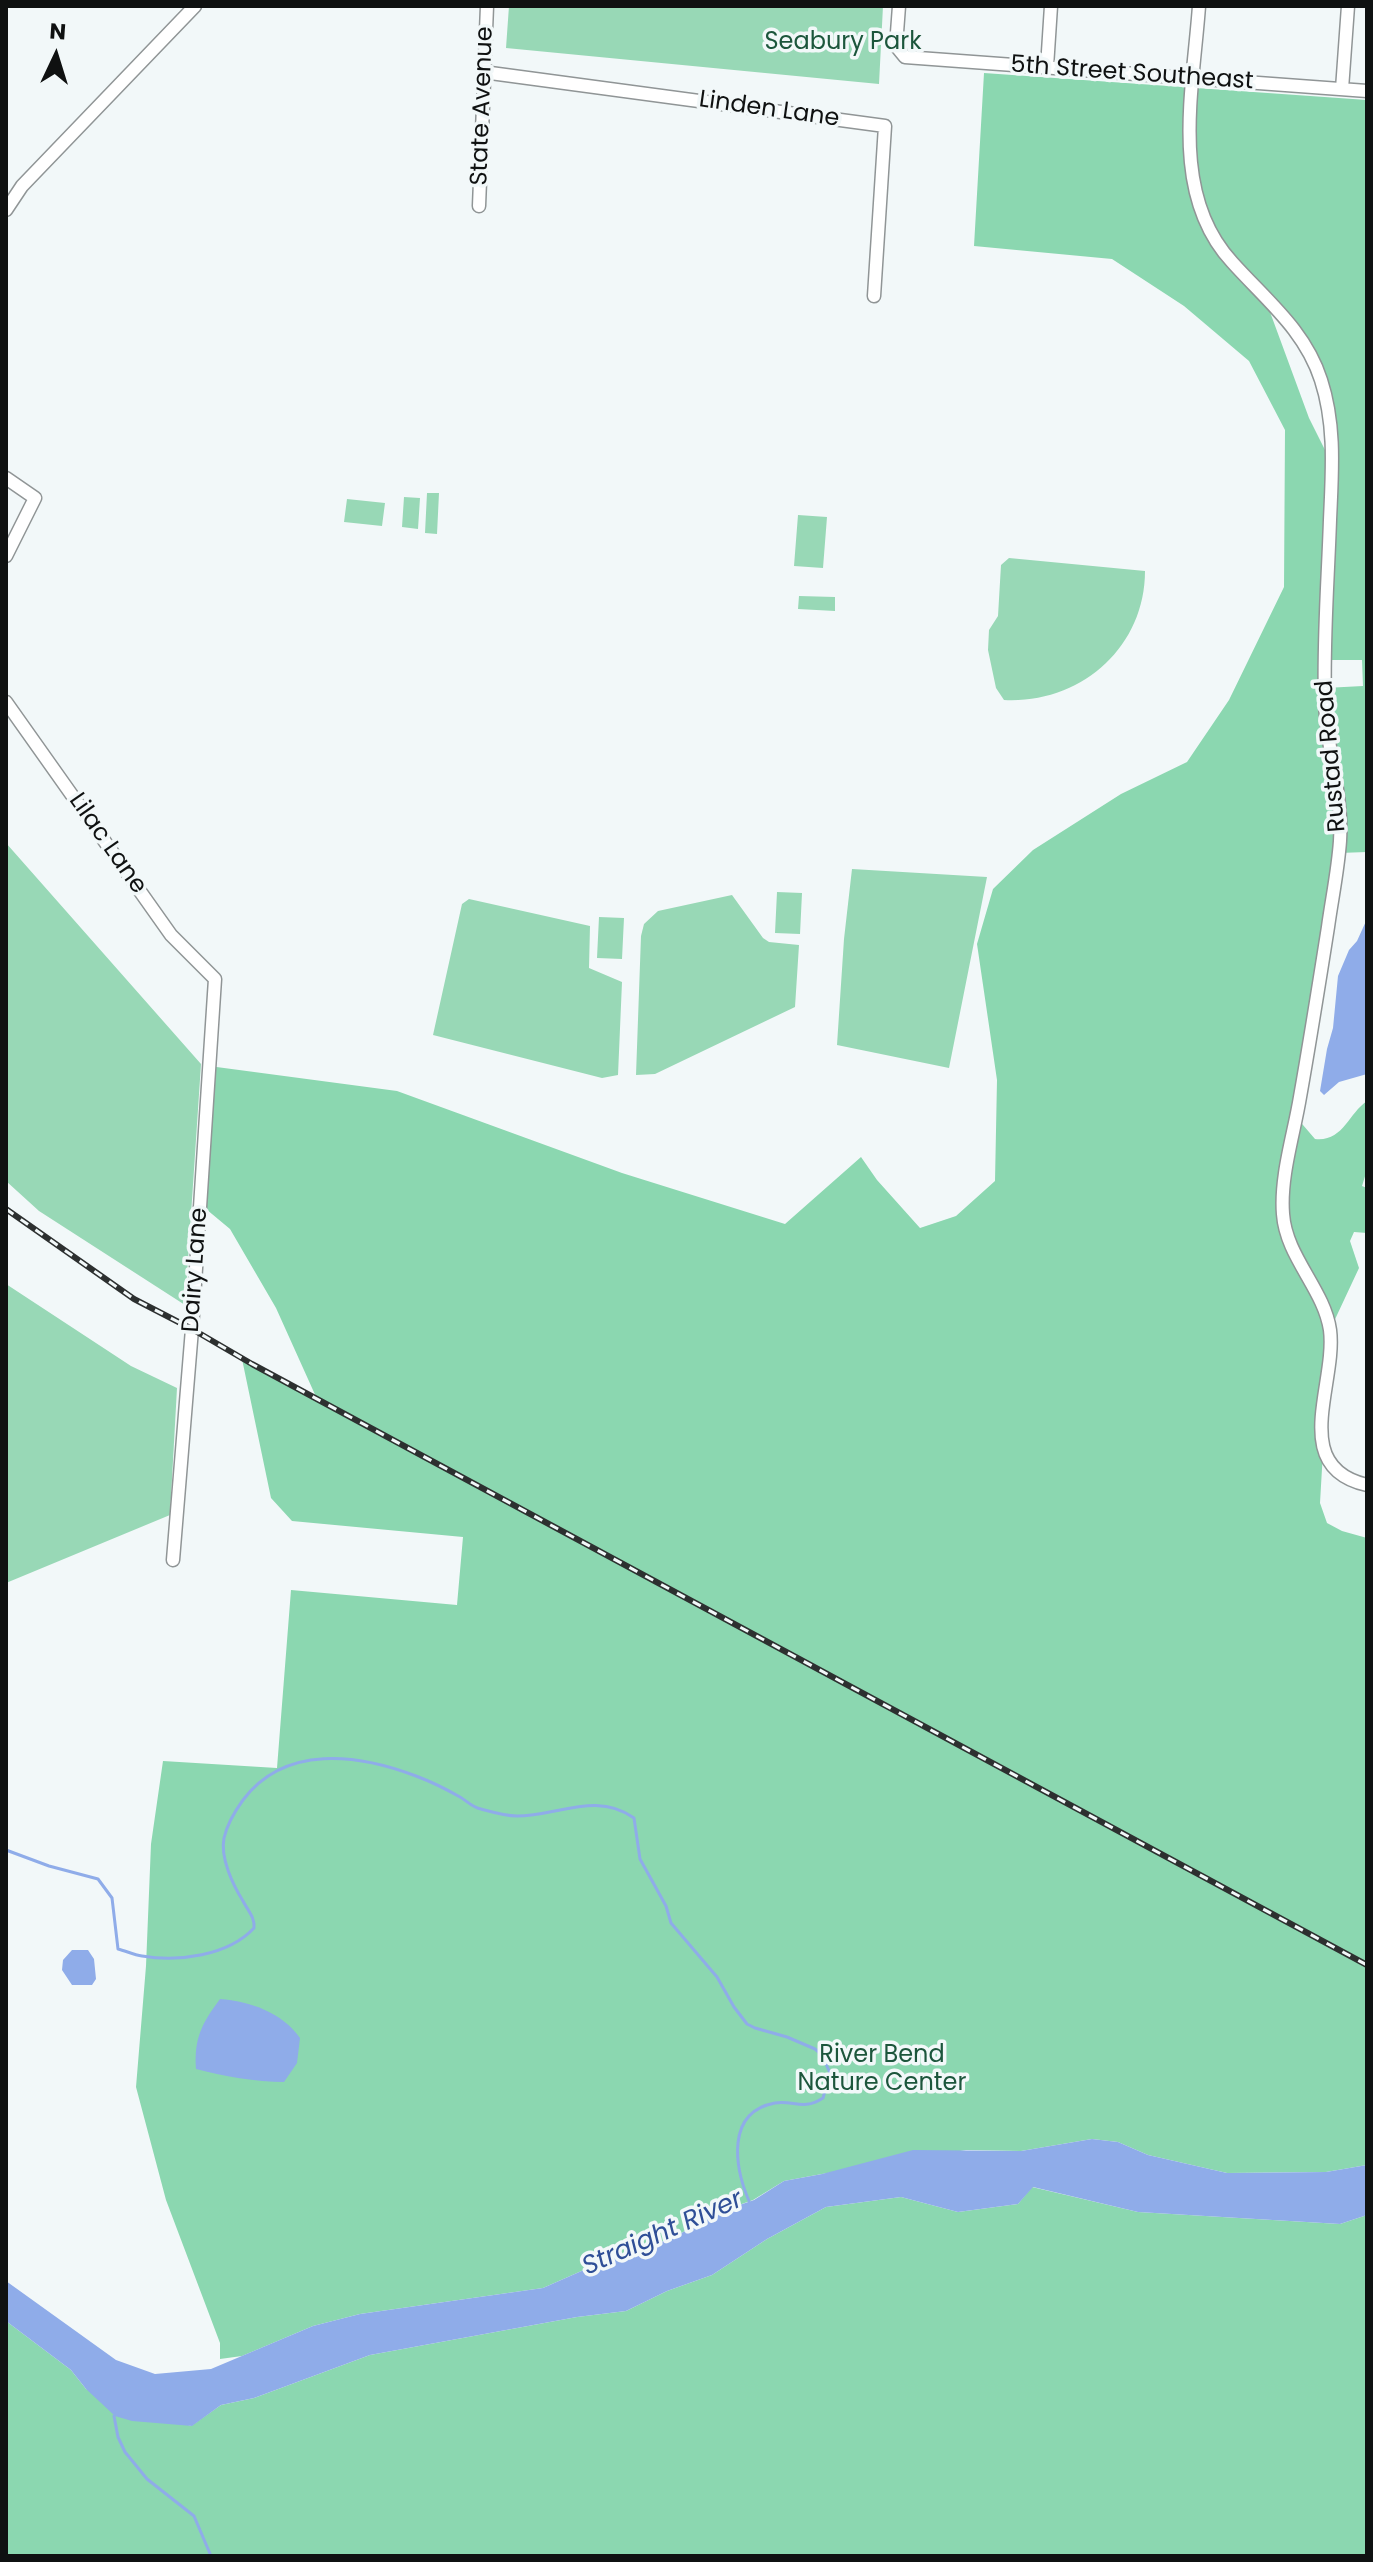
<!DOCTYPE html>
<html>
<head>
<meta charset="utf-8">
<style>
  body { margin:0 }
  #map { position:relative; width:1373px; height:2562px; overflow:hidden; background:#f2f8f9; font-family:Poppins,sans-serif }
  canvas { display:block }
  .frame { position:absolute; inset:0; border:8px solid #0f1111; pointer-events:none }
  .north { position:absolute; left:16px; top:16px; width:80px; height:80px; -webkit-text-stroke:6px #f2f8f9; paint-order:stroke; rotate:4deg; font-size:22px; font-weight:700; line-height:32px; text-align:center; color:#0f1111 }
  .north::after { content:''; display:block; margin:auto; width:28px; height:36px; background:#0f1111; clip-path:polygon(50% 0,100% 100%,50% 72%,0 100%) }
</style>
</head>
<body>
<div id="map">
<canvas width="1373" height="2562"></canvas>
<div class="frame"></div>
<div class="north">N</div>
</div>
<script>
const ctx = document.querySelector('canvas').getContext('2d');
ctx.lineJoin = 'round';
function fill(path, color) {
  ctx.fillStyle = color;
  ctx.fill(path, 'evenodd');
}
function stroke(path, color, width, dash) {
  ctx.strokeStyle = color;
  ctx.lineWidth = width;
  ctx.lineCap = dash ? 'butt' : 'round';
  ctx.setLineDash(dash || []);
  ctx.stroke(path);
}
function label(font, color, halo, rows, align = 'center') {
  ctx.font = font + ' Poppins,sans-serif';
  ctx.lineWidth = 7;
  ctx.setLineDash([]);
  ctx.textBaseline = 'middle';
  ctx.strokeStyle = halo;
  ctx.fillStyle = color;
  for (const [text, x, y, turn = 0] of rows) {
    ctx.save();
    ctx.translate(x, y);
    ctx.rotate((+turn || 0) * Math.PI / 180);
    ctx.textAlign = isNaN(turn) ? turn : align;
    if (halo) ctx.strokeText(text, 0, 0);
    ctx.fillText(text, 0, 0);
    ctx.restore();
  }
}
fill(new Path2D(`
  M509,6H883L879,84L506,48Z
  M427,493H439L437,534L425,533Z
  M404,497L420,498L418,529L402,527Z
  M347,499L385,503L382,526L344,522Z
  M798,515L827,517L823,568L794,566Z
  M1009,558L1145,571C1145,648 1080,704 1004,700L996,688L988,650L989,630L998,616L1001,565Z
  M799,596L835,597V611L798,609Z
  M6,843L201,1064L185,1305L39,1211L6,1181Z
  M852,869L987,877L949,1068L837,1045L844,939Z
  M777,892L802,893L800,934L775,933Z
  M732,895L763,938L769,942L799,945L795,1007L655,1074L636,1075L641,936L644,924L658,911Z
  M469,899L590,926L589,968L622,982L618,1075L602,1078L433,1035L462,904Z
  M599,917L624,918L622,959L597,958Z
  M6,1284L131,1366L177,1388L170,1515L6,1583Z`), '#98d8b6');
fill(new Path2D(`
  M984,73L1367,100V852L1339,853L1297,1118L1315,1139C1343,1142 1348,1114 1367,1101V1170L1362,1186L1367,1188V1233L1354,1232L1350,1241L1359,1268L1330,1330L1320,1503L1327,1523L1342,1531L1367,1538V2165L1326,2172L1227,2173L1148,2155L1118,2142L1092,2139L1021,2151L966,2150L822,2174L784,2181L753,2200L725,2210L670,2239L611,2258L543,2288L360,2314L313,2326L242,2356L220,2359V2343L166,2200L136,2087L146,1966L151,1844L163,1761L277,1768L291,1590L457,1605L463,1537L292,1521L271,1498L242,1359L317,1399L276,1308L230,1229L200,1204L209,1066L397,1091L622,1173L785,1224L861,1157L877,1180L920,1228L956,1216L995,1181L997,1080L977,944L993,889L1033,850L1121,794L1187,762L1229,700L1284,587L1285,430L1249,361L1184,306L1112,259L974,246ZM1253,284L1292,325L1328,405L1331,462L1309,418L1270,312ZM1326,660H1362L1363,686L1325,688Z
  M1032,2187L1138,2212L1340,2224L1367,2215V2556H6V2321L71,2370L86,2389L191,2426L221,2405L254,2398L370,2355L577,2317L626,2311L667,2291L712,2275L767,2239L826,2207L901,2197L958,2212L1018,2204Z`), '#8bd7b0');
fill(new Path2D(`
  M1367,919V1074L1339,1082L1324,1095L1320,1091L1327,1049L1333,1028L1338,976L1349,950L1357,941Z
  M72,1950H88L94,1959L96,1979L92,1985H72L62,1970L63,1960Z
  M220,1999C250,2001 283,2013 300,2038L297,2063L284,2082C257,2082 222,2076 196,2069C194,2038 202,2023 220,1999Z
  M1092,2139L1118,2142L1148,2155L1227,2173L1326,2172L1367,2165V2215L1340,2224L1138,2212L1033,2187L1018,2204L958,2212L901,2197L826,2207L767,2239L712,2275L667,2291L626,2311L577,2317L370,2355L254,2398L221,2405L192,2426L132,2421L115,2416L86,2389L71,2370L6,2321V2281L116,2360L155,2374L211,2369L313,2326L360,2314L543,2288L611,2258L670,2239L725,2210L754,2200L784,2181L822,2174L913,2150L1021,2151Z`), '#8face9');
stroke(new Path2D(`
  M6,1850L49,1866L98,1879L112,1898L118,1949C126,1951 134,1955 142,1956C178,1962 228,1956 254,1928C255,1917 248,1911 243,1901C233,1885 220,1858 224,1838C227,1825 235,1811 243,1800C285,1744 358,1754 416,1776C432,1782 446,1789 460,1797C467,1801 473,1808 481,1809C492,1812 505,1816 517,1816C557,1816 597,1791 634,1818L640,1859L666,1906L671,1923L717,1977L734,2007L747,2024L755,2028L787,2037L815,2049L822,2055L830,2073L823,2098C803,2111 794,2100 775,2103C725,2112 735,2168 749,2201
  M114,2416L118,2437L125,2452L147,2479L194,2516L211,2556`), '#8face9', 3);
const street = new Path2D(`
  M899,6L896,46L905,57L1367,91
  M1199,6C1193,91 1169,194 1232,262C1266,300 1305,330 1321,380C1336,426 1332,472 1330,520C1328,580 1323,641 1325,701C1326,748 1343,793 1340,841C1338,870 1332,898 1328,927C1319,984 1310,1041 1300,1097C1294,1134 1280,1176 1283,1214C1286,1257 1324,1289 1330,1330C1337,1384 1288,1467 1367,1485
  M1047,67L1051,6
  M483,72L885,126L874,296
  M1342,89L1348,6
  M479,206L487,6
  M6,210L22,186L195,6
  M6,478L35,498L6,556
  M6,702L171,935L215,979L192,1329L173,1560`);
stroke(street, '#909596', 15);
stroke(street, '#fff', 12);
const rail = new Path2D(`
  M6,1209L134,1299L192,1329L252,1364L1367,1965`);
stroke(rail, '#2d3030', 6);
stroke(rail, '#f2f8f9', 3, [9]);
label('24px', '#1c563c', '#f2f8f9', [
  ["Seabury Park",843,43],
  ["River Bend",882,2056],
  ["Nature Center",882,2084]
]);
label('24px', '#0f1111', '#f2f8f9', [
  ["5th Street Southeast",1132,74,4],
  ["State Avenue",483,106,-88],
  ["Linden Lane",769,110,8],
  ["Rustad Road",1332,756,-95],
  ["Lilac Lane",107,844,55],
  ["Dairy Lane",196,1270,-86]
]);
label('italic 26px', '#2f4f97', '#f2f8f9', [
  ["Straight River",663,2234,-24]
]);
</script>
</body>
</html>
